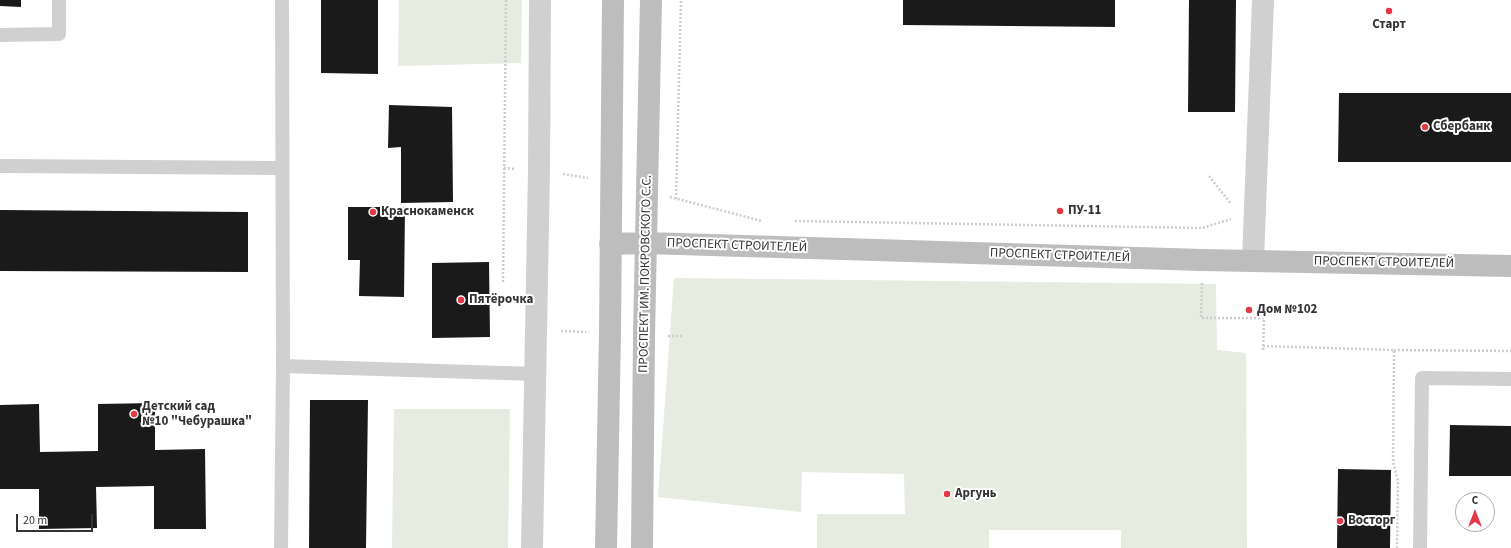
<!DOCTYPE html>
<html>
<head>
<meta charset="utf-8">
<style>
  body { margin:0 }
  #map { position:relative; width:1511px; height:548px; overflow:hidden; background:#fff; font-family:"Source Sans 3",sans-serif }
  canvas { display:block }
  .north { position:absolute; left:1455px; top:492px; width:40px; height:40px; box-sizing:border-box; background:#fff; border:1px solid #adadad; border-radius:50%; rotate:0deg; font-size:11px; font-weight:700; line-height:16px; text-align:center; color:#333 }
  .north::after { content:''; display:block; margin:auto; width:14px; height:18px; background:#e63946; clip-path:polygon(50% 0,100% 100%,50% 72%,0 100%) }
  .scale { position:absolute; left:16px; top:514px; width:77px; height:18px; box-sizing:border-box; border:2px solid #333; border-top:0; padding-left:5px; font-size:12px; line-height:14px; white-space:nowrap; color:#333; -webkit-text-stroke:3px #fff; paint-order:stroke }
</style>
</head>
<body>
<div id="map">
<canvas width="1511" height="548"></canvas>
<div class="north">С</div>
<div class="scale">20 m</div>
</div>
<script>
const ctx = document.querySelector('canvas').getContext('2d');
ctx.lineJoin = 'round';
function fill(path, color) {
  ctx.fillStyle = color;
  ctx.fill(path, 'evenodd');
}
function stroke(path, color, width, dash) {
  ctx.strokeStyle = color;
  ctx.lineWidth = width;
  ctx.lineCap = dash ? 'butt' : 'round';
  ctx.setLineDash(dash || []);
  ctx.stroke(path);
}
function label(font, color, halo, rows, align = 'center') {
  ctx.font = font + ' "Source Sans 3",sans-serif';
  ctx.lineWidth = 4;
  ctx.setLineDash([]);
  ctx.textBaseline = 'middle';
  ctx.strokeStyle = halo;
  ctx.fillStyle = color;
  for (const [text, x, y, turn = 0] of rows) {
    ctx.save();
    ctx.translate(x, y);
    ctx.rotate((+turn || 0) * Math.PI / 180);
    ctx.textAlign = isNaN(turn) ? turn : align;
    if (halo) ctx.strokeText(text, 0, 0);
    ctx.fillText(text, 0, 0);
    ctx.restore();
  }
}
fill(new Path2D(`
  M399,0H522L521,63L398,66Z
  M674,278L1216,284L1217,350L1246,353L1247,548H1121V530H989V548H817V514H905L904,474L802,472L801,512L658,497Z
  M394,409H510L508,548H392Z`), '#e6ecdf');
fill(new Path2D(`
  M0,0H21V7L0,6Z
  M321,0H378V74L321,73Z
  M903,0H1115V27L903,25Z
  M1189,0H1236L1235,112H1188Z
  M1339,93H1511V162H1338Z
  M389,105L452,107L453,202L401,203V147L388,148Z
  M348,207H405L404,297L359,296L360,260H348Z
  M0,210L248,212V272L0,271Z
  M489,262L490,337L432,338V263Z
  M310,400H368L366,548H309Z
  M155,403V450L205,449L206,529H154V486L96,487L97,528L39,529V489H0V405L39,404L40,452L98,451V404Z
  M1450,425L1511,426V476H1449Z
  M1338,469L1391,470L1390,548H1337Z`), '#1a1a1a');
stroke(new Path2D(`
  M504,168L515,169
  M563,174L588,178
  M1209,176L1231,204
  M670,197L762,221
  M676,199L681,0
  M795,221L1202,228L1231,219
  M503,282L506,0
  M1202,283L1201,318H1264L1263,352
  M561,331L586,332
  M668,336H682
  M1263,346L1394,350L1393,462L1398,481L1397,548
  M1394,350L1511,351`), '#cdcdcd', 2.5, [2, 2]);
stroke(new Path2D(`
  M282,0L283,366L535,374
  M0,35L59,34V0
  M0,166L282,168
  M281,548L283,366
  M1420,548L1422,378L1511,379`), '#d0d0d0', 14);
stroke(new Path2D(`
  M1253,260L1263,0
  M532,548L539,170L540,0`), '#d0d0d0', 22);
stroke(new Path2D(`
  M610,244L646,243L1202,260L1511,266
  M606,548L610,332L613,0
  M642,548L644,336L651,0`), '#bdbdbd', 22);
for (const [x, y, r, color] of [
  [1389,11,4,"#e63946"],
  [1425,127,4,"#e63946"],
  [1060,211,4,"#e63946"],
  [373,212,4,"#e63946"],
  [461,300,4,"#e63946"],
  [1249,310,4,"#e63946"],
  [134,414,4,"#e63946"],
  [947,494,4,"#e63946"],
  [1340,521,4,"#e63946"]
]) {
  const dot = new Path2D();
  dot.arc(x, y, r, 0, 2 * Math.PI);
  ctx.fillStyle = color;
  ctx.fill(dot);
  stroke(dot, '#fff', 1.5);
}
label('bold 13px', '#333', '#fff', [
  ["Старт",1389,25,"center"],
  ["Сбербанк",1433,127],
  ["ПУ-11",1068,211],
  ["Краснокаменск",381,212],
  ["Пятёрочка",469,300],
  ["Дом №102",1257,310],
  ["Детский сад",142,407],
  ["№10 \"Чебурашка\"",142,422],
  ["Аргунь",955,494],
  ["Восторг",1348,521]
], 'left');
label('13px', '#333', '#fff', [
  ["ПРОСПЕКТ СТРОИТЕЛЕЙ",737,246,2],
  ["ПРОСПЕКТ СТРОИТЕЛЕЙ",1060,256,2],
  ["ПРОСПЕКТ СТРОИТЕЛЕЙ",1384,263,1],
  ["ПРОСПЕКТ ИМ. ПОКРОВСКОГО С.С.",646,274,-89]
]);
</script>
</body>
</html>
